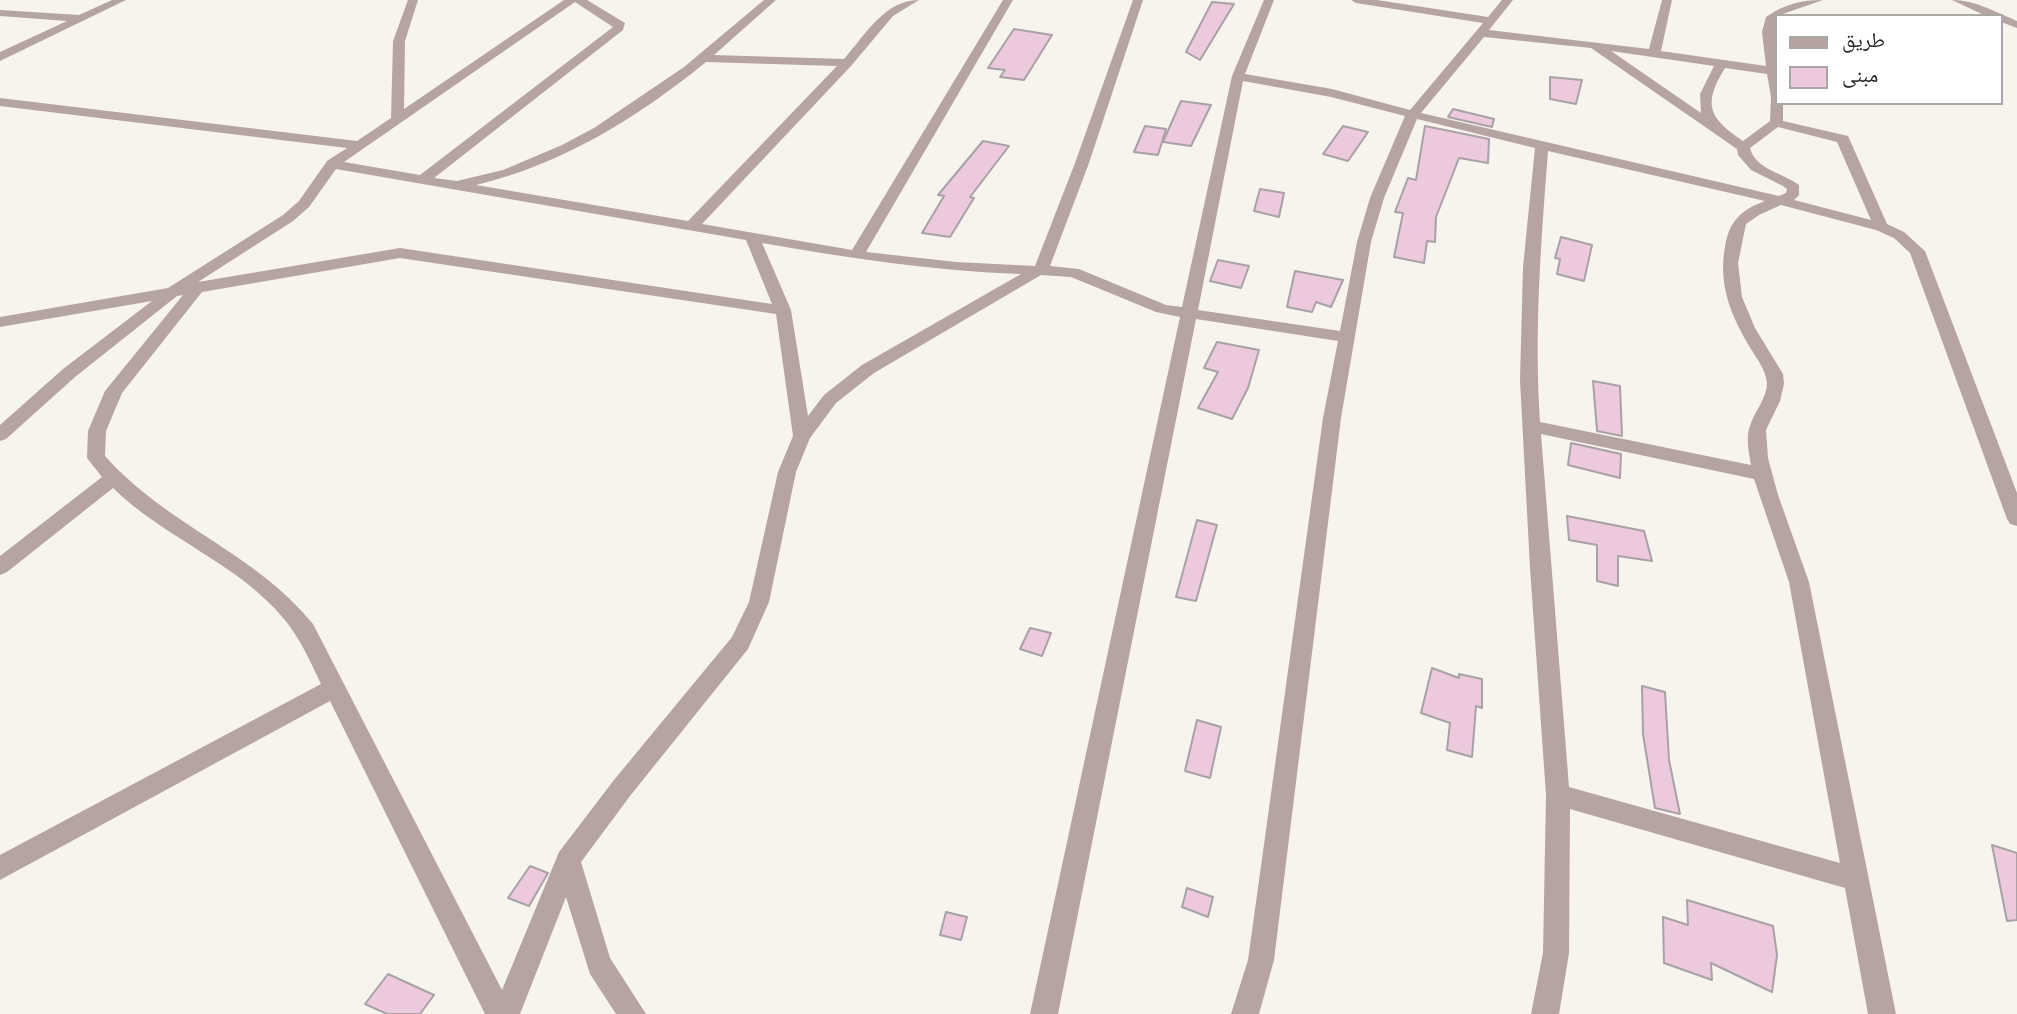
<!DOCTYPE html>
<html>
<head>
<meta charset="utf-8">
<style>
  body { margin:0 }
  #map { position:relative; width:2017px; height:1014px; overflow:hidden; background:#f7f3ed; font-family:"Roboto Condensed","Noto Naskh Arabic",sans-serif }
  canvas { display:block }
  .legend { position:absolute; left:1775px; top:14px; width:228px; height:91px; box-sizing:border-box; background:#fff; border:2px solid #a8a7a6; margin:0; padding:9px 12px; list-style:none; font-size:21px; color:#252421 }
  .legend li { display:flex; align-items:center; gap:14px; height:35px }
  .legend b { width:35px; border:2px solid #a8a7a6 }
</style>
</head>
<body>
<div id="map">
<canvas width="2017" height="1014"></canvas>
<ul class="legend">
<li><b style="height:9px;background:#b6a4a2"></b>طريق</li>
<li><b style="height:19px;background:#ecc9dc"></b>مبنى</li>
</ul>
</div>
<script>
const ctx = document.querySelector('canvas').getContext('2d');
ctx.lineJoin = 'round';
function fill(path, color) {
  ctx.fillStyle = color;
  ctx.fill(path, 'evenodd');
}
function stroke(path, color, width, dash) {
  ctx.strokeStyle = color;
  ctx.lineWidth = width;
  ctx.lineCap = dash ? 'butt' : 'round';
  ctx.setLineDash(dash || []);
  ctx.stroke(path);
}
const building = new Path2D(`
  M1212,2L1234,4L1200,60L1186,52Z
  M1014,29L1052,35L1024,80L1000,77L1005,70L988,68Z
  M1550,77L1582,80L1576,104L1550,99Z
  M1181,101L1211,105L1191,146L1163,142Z
  M1453,109L1494,119L1492,127L1448,117Z
  M1145,126L1166,129L1158,155L1134,152Z
  M1343,126L1368,132L1348,161L1323,154Z
  M1425,126L1489,139L1488,163L1459,158L1436,217L1435,242L1427,241L1424,263L1394,257L1403,213L1395,212L1408,178L1416,180Z
  M983,141L1009,146L970,197L974,198L950,237L922,233L944,196L938,195Z
  M1260,189L1284,193L1279,217L1254,211Z
  M1561,237L1592,245L1584,281L1557,274L1560,259L1555,258Z
  M1218,260L1249,266L1241,288L1210,281Z
  M1295,271L1343,280L1331,307L1316,302L1312,312L1287,307Z
  M1217,342L1259,350L1248,388L1232,419L1198,408L1218,372L1204,368Z
  M1593,381L1620,386L1622,436L1597,431Z
  M1571,443L1621,454L1620,478L1568,465Z
  M1567,516L1644,531L1652,561L1618,556V586L1597,581V545L1569,540Z
  M1197,520L1217,525L1196,601L1176,597Z
  M1030,628L1051,633L1042,656L1020,649Z
  M1432,668L1459,678V674L1482,679V708L1476,706L1472,757L1447,750L1450,723L1421,713Z
  M1642,686L1665,692L1669,760L1680,814L1655,808L1643,734Z
  M1197,720L1221,727L1210,778L1185,771Z
  M1992,845L2017,853V920L2007,921Z
  M530,866L548,873L529,906L508,898Z
  M1187,888L1213,897L1208,917L1182,907Z
  M1687,900L1773,926L1777,955L1772,992L1711,963L1712,980L1664,963L1663,917L1688,925Z
  M946,912L967,917L961,940L940,935Z
  M388,974L434,995L420,1014H387L365,1004Z`);
fill(building, '#ecc9dc');
stroke(building, '#a8a1a5', 2);
fill(new Path2D(`
  M112,0H126L0,61V52L67,21L0,16V10L79,15Z
  M408,0H418L405,41L404,109L564,0H587L625,23L623,30L434,178L457,181L503,170L562,145L594,128L684,67L764,0H776L714,55L844,59C865,35 885,0 919,0L893,16L851,66L702,224L852,250L1003,0H1013L866,252L956,262L1035,266L1075,163L1133,0H1143L1089,163L1050,266L1079,269L1166,305L1182,307L1232,76L1264,0H1274L1245,74L1332,89L1410,110L1483,23L1356,3L1351,0H1377L1488,17L1502,0H1513L1489,30L1649,49L1662,0H1672L1661,51L1766,66L1762,32L1766,17C1785,4 1801,0 1823,0L1777,16L1775,20L1777,103H1783V121L1848,136L1887,224L1904,232L1925,251L2017,493V526L2010,524L2007,519L1910,253L1894,238L1876,230L1781,205L1759,215L1746,224L1738,263L1742,297L1755,328L1783,374L1784,384L1780,401L1766,430L1768,458L1778,495L1809,582L1896,1014H1868L1845,888L1570,809L1569,953L1559,1014H1531L1543,953L1546,795L1530,568L1520,380L1523,267L1535,148L1417,119L1384,198L1371,242L1341,418L1274,960L1259,1014H1231L1248,960L1323,418L1338,341L1196,319L1058,1014H1030L1180,317L1156,312L1071,277L1041,275L874,373L836,403L810,438L796,472L769,602L748,649L630,796L581,862L610,958L646,1014H616L590,974L566,897L520,1014H485L330,701L0,880V855L321,684C310,661 300,638 284,619C238,563 165,539 113,488L7,572L0,575V556L102,477L87,458L88,431L105,391L183,295L177,296L75,377L6,439L0,441V425L63,369L152,301L0,327V317L168,288L283,215L299,201L327,161L347,148L0,106V98L357,141L391,118L393,41ZM575,2L613,27L420,175L344,162ZM1484,37L1591,48L1737,149L1738,155L1751,170L1783,186L1787,189L1786,193L1779,196L1421,113ZM1611,51L1714,66L1700,94L1701,113ZM706,62L837,66L688,221L476,185C563,164 637,118 706,62ZM1725,68L1767,74L1771,97L1770,121L1743,141C1709,118 1702,105 1725,68ZM1243,81L1331,97L1405,116L1370,198L1357,242L1340,331L1198,310ZM1778,127L1837,142L1871,220L1794,200L1799,195V185C1783,173 1755,169 1750,148ZM1548,151L1765,201C1741,210 1729,221 1725,247C1718,285 1731,316 1751,349C1757,359 1766,370 1767,383C1767,398 1756,409 1751,423C1745,436 1749,452 1751,465L1540,422C1534,331 1541,242 1548,151ZM336,169L746,240L772,304L400,248L198,282L293,221L309,207ZM762,243C848,258 933,271 1021,274L862,365L824,395L808,416L791,310ZM400,258L776,314L793,436L778,472L749,602L732,637L614,780L559,852L502,990L313,624C255,552 167,526 105,456L106,431L122,393L202,292ZM1541,434L1754,479L1789,582L1840,863L1569,787Z
  M1952,0C1975,0 1996,12 2017,21V28L2001,22V16H1986Z`), '#b6a4a2');
</script>
</body>
</html>
